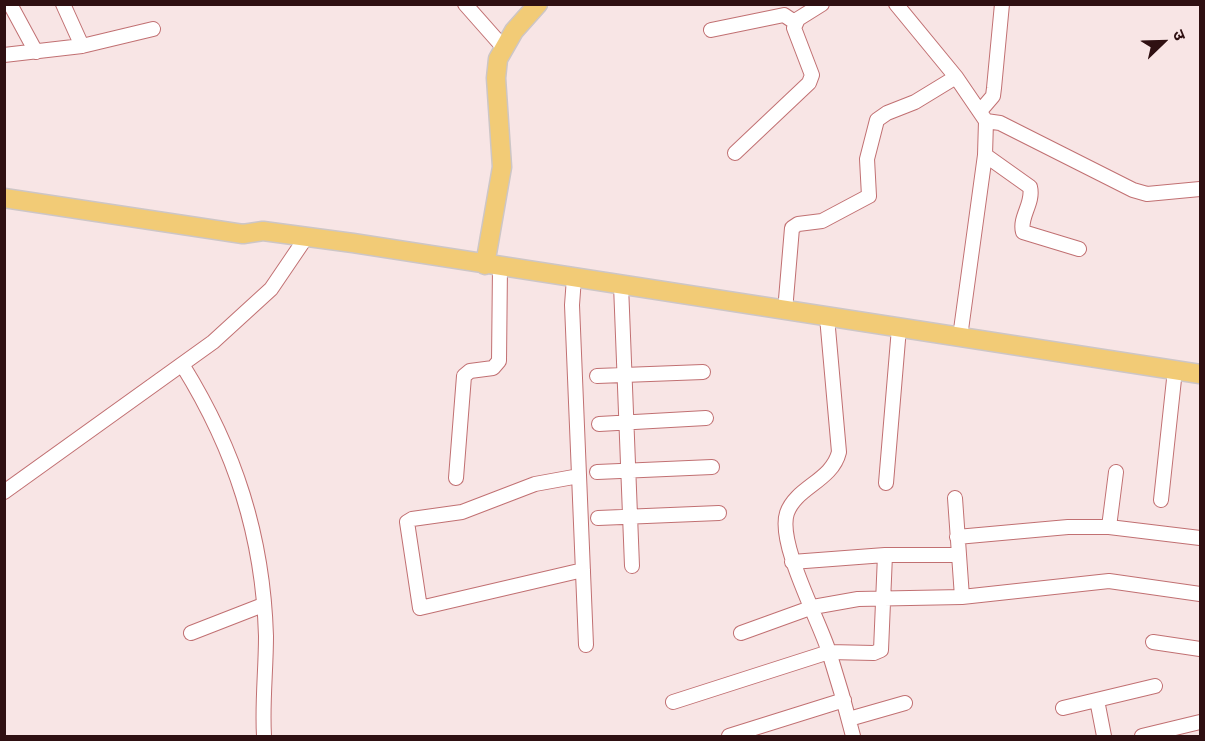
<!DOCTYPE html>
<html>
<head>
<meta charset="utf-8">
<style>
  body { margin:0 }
  #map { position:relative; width:1205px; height:741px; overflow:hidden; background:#f8e5e5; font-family:Manrope,"Noto Sans Devanagari",sans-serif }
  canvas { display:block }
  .frame { position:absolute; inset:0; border:6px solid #2f1012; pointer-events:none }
  .north { position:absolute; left:1133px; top:12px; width:60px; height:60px; -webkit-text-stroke:4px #f8e5e5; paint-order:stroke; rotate:67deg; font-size:16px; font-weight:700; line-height:24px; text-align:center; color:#2f1012 }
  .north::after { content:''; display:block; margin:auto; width:21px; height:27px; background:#2f1012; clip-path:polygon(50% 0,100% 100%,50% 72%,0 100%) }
</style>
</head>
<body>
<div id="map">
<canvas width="1205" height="741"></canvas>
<div class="frame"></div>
<div class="north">उ</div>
</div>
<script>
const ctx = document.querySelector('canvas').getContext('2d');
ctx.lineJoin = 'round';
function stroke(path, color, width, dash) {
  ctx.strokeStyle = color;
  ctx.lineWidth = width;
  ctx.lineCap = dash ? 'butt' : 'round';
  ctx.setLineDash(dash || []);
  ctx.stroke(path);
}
const minor = new Path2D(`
  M10,4L36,52
  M63,4L82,46
  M465,4L503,47
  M896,4L956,77L986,121L985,155L960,337
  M711,30L784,15L796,23
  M4,55L82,46L153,29
  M981,110L993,96L994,88L1002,4
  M986,121L1000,123L1133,190L1147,194L1200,189
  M735,153L809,83L812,75L794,28L798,19L822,4
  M985,155L1030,187C1034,203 1019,217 1023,232L1079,249
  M574,278L572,305L586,645
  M621,285L632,566
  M785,311L792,228L798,224L822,221L869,196L867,159L877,120L887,113L915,102L956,77
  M827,317L839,452C832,481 796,487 787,513C777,543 819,620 829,652C838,680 846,708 853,736
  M183,366C235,450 263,536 266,636C266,670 262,703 264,736
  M597,376L703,372
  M599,424L706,418
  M597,472L712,467
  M579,476L535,484L462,512L412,519L407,522L420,608L583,570
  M456,478L464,376L470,371L493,368L499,361L500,267
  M886,483L899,328
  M4,492L213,342L271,289L307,236
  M955,498L962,597
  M1161,500L1175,370
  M598,518L719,513
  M1109,527L1116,472
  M957,537L1068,527H1109L1200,538
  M792,562L885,555H959
  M191,633L263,605
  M741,633L813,607L858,599L962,597L1109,581L1200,594
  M1153,642L1200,649
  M1097,700L1104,736
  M673,702L829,652L874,653L881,650L885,555
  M1063,708L1155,686
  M849,719L905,703
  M729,736L844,700
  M1142,736L1200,722`);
const major = new Path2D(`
  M4,198L243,234L263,231L353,243L1200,374
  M485,265L502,167L496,78L498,59L514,31L538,4`);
stroke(minor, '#c17072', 16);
stroke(major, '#cdc6c6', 21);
stroke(minor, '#fff', 14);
stroke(major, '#f2cb76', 18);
</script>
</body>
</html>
